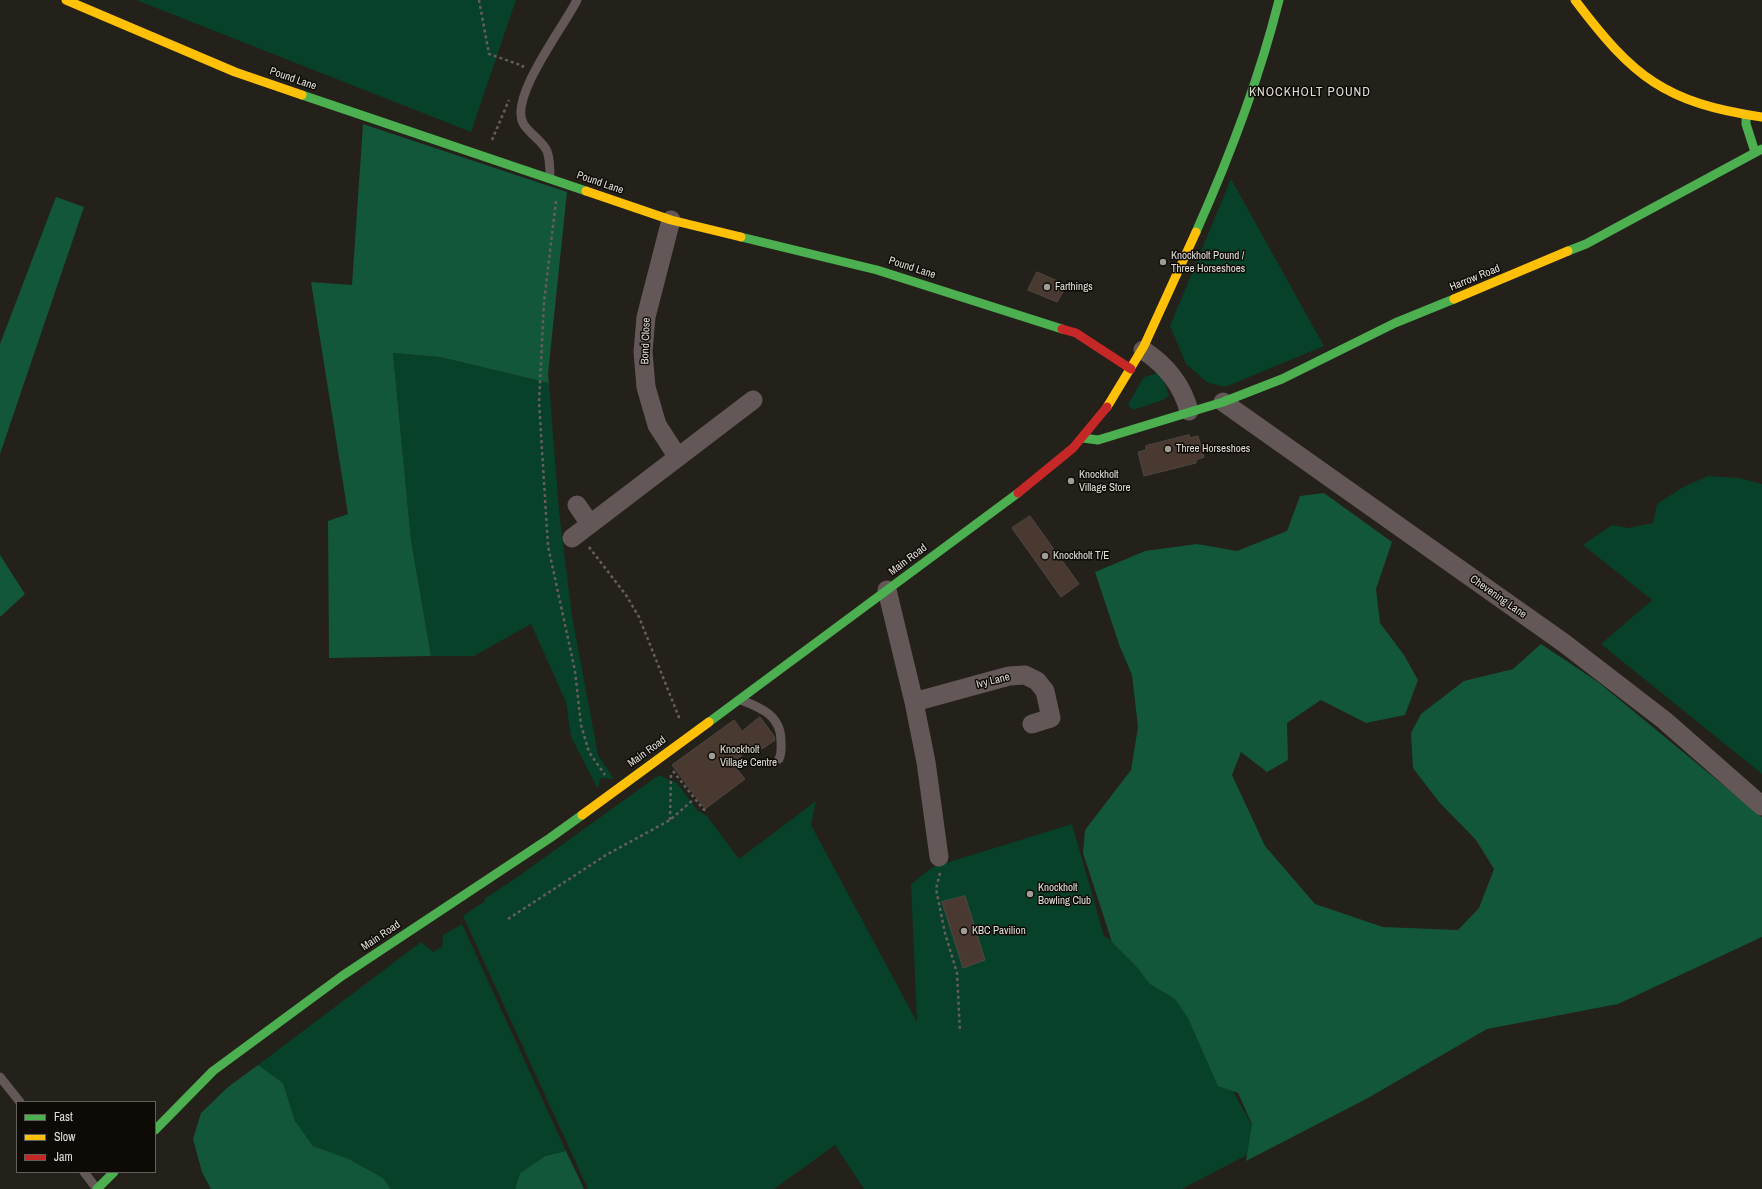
<!DOCTYPE html>
<html>
<head>
<meta charset="utf-8">
<style>
  body { margin:0 }
  #map { position:relative; width:1762px; height:1189px; overflow:hidden; background:#24201a; font-family:"Archivo Narrow",sans-serif }
  canvas { display:block }
  .legend { position:absolute; left:16px; top:1101px; width:140px; height:72px; box-sizing:border-box; background:#0e0b07; border:1px solid #635f5b; margin:0; padding:5px 7px; list-style:none; font-size:12px; color:#e2ded8 }
  .legend li { display:flex; align-items:center; gap:8px; height:20px }
  .legend b { width:20px; border:1px solid #635f5b }
</style>
</head>
<body>
<div id="map">
<canvas width="1762" height="1189"></canvas>
<ul class="legend">
<li><b style="height:5px;background:#4caf50"></b>Fast</li>
<li><b style="height:5px;background:#ffc107"></b>Slow</li>
<li><b style="height:5px;background:#c62828"></b>Jam</li>
</ul>
</div>
<script>
const ctx = document.querySelector('canvas').getContext('2d');
ctx.lineJoin = 'round';
function fill(path, color) {
  ctx.fillStyle = color;
  ctx.fill(path, 'evenodd');
}
function stroke(path, color, width, dash) {
  ctx.strokeStyle = color;
  ctx.lineWidth = width;
  ctx.lineCap = dash ? 'butt' : 'round';
  ctx.setLineDash(dash || []);
  ctx.stroke(path);
}
function label(font, color, halo, rows, align = 'center') {
  ctx.font = font + ' "Archivo Narrow",sans-serif';
  ctx.lineWidth = 3;
  ctx.setLineDash([]);
  ctx.textBaseline = 'middle';
  ctx.strokeStyle = halo;
  ctx.fillStyle = color;
  for (const [text, x, y, turn = 0] of rows) {
    ctx.save();
    ctx.translate(x, y);
    ctx.rotate((+turn || 0) * Math.PI / 180);
    ctx.textAlign = isNaN(turn) ? turn : align;
    if (halo) ctx.strokeText(text, 0, 0);
    ctx.fillText(text, 0, 0);
    ctx.restore();
  }
}
fill(new Path2D(`
  M136,0H516L471,132Z
  M1231,179L1324,346L1225,387L1208,383L1186,364L1170,326Z
  M393,353L440,357L549,383L559,511L572,616L598,755L614,779L600,778L598,789L571,737L566,702L531,624L474,656H431L411,540Z
  M1158,373L1163,378L1169,395L1163,400L1133,410L1128,404L1144,377Z
  M1708,476L1740,478L1762,484V774L1601,644L1652,600L1583,545L1612,525L1628,528L1653,523L1657,504L1683,487Z
  M659,775L677,783L697,810L707,816L739,859L816,801L811,825L917,1022L911,884L933,867L1072,824L1104,936L1163,968L1264,1146L1182,1189H864L835,1145L774,1189H588L463,916L485,901L484,899L516,878Z
  M462,924L566,1151L545,1156L520,1173L515,1189H391L383,1178L349,1159L313,1146L295,1121L283,1083L258,1065L421,942L433,952L442,947L443,935Z`), '#074129');
fill(new Path2D(`
  M363,124L567,192L548,374L549,383L440,357L393,353L411,540L431,656L329,658L328,521L348,514L311,282L352,285Z
  M56,197L84,207L0,454V344Z
  M1324,493L1392,542L1376,589L1380,623L1404,655L1418,680L1405,715L1366,723L1321,700L1287,723L1288,760L1267,772L1241,752L1232,775L1265,846L1315,904L1383,927L1458,930L1479,908L1494,869L1476,840L1439,802L1413,768L1411,733L1421,714L1464,681L1513,669L1541,644L1598,682L1762,817V937L1618,1004L1487,1029L1368,1098L1246,1161L1252,1124L1238,1093L1218,1086L1188,1018L1175,999L1150,984L1136,966L1112,942L1083,853L1085,830L1131,770L1138,727L1132,675L1120,647L1095,572L1145,551L1197,544L1237,551L1287,531L1300,496Z
  M0,555L25,594L0,617Z
  M258,1065L283,1083L295,1121L313,1146L349,1159L383,1178L391,1189H211L202,1172L193,1139L201,1113L228,1087Z
  M566,1151L584,1189H515L520,1173L545,1156Z`), '#125739');
const building = new Path2D(`
  M1037,272L1067,285L1057,302L1028,290Z
  M1189,435L1190,438L1198,436L1204,457L1196,460V463L1144,476L1138,452L1146,450V446Z
  M1030,516L1079,584L1061,597L1012,528Z
  M760,717L774,736L775,740L762,749L758,743L732,763L745,779L705,809L672,765L734,720L742,731Z
  M965,896L985,960L963,968L942,902Z`);
fill(building, '#4a3931');
stroke(building, '#4d4844', 1);
stroke(new Path2D(`
  M479,0L489,54L523,66L522,68
  M492,140L509,100
  M556,201L544,302L539,402L548,546L575,671L581,725L589,752L605,775
  M589,547L626,595L639,617L680,720
  M673,771L703,809L708,812
  M670,820L671,775
  M940,873L936,889L945,933L957,973L960,1032
  M508,919L606,855L670,820L694,799`), '#665d5d', 2.5, [3, 3]);
stroke(new Path2D(`
  M550,178C550,169 550,159 547,151C542,140 528,133 523,123C509,97 565,25 577,0
  M741,700C762,708 781,716 781,741C781,748 782,753 779,759
  M0,1077L20,1102
  M84,1172L97,1189`), '#635758', 9);
stroke(new Path2D(`
  M671,220L646,317L643,352L646,387L657,425L677,456
  M1143,350C1166,365 1182,384 1189,411
  M1223,402L1564,643L1664,720L1762,806
  M577,505L590,524
  M572,538L753,400
  M887,590L914,702L926,762L939,857
  M914,702L1009,676L1025,675L1037,681L1045,691L1051,718L1032,724`), '#635758', 19);
stroke(new Path2D(`
  M302,95L586,191
  M1746,115V124L1755,152
  M1196,232C1230,156 1259,80 1279,0
  M741,237L877,270L1062,329
  M1568,251L1586,244L1762,149
  M1083,438L1098,440L1223,402L1282,379L1395,323L1454,299
  M709,722L1018,493
  M155,1130L213,1071L342,976L550,838L582,815
  M97,1189L114,1172`), '#4caf50', 9);
stroke(new Path2D(`
  M66,0L235,72L302,95
  M1575,0C1633,77 1665,103 1762,117
  M586,191L671,220L741,237
  M1454,299L1568,251
  M1107,407L1144,346L1196,232
  M582,815L709,722`), '#ffc107', 9);
stroke(new Path2D(`
  M1062,329L1076,333L1131,369
  M1018,493L1073,448L1107,407`), '#c62828', 9);
for (const [x, y, r, color] of [
  [1163,262,4,"#a09c96"],
  [1047,287,4,"#a09c96"],
  [1168,449,4,"#a09c96"],
  [1071,481,4,"#a09c96"],
  [1045,556,4,"#a09c96"],
  [712,756,4,"#a09c96"],
  [1030,894,4,"#a09c96"],
  [964,931,4,"#a09c96"]
]) {
  const dot = new Path2D();
  dot.arc(x, y, r, 0, 2 * Math.PI);
  ctx.fillStyle = color;
  ctx.fill(dot);
  stroke(dot, '#0e0b07', 1.5);
}
label('11px', '#e2ded8', '#0e0b07', [
  ["Pound Lane",293,79,19],
  ["Pound Lane",600,183,19],
  ["Pound Lane",912,268,18],
  ["Harrow Road",1475,278,-22],
  ["Bond Close",646,341,-88],
  ["Main Road",908,560,-37],
  ["Chevening Lane",1498,597,35],
  ["Ivy Lane",993,681,-14],
  ["Main Road",647,752,-36],
  ["Main Road",381,936,-34]
]);
label('11px', '#e2ded8', '#0e0b07', [
  ["Knockholt Pound /",1171,256],
  ["Three Horseshoes",1171,269],
  ["Farthings",1055,287],
  ["Three Horseshoes",1176,449],
  ["Knockholt",1079,475],
  ["Village Store",1079,488],
  ["Knockholt T/E",1053,556],
  ["Knockholt",720,750],
  ["Village Centre",720,763],
  ["Knockholt",1038,888],
  ["Bowling Club",1038,901],
  ["KBC Pavilion",972,931]
], 'left');
ctx.letterSpacing = '1px';
label('13px', '#e2ded8', '#0e0b07', [
  ["KNOCKHOLT POUND",1310,93]
]);
ctx.letterSpacing = '0px';
</script>
</body>
</html>
